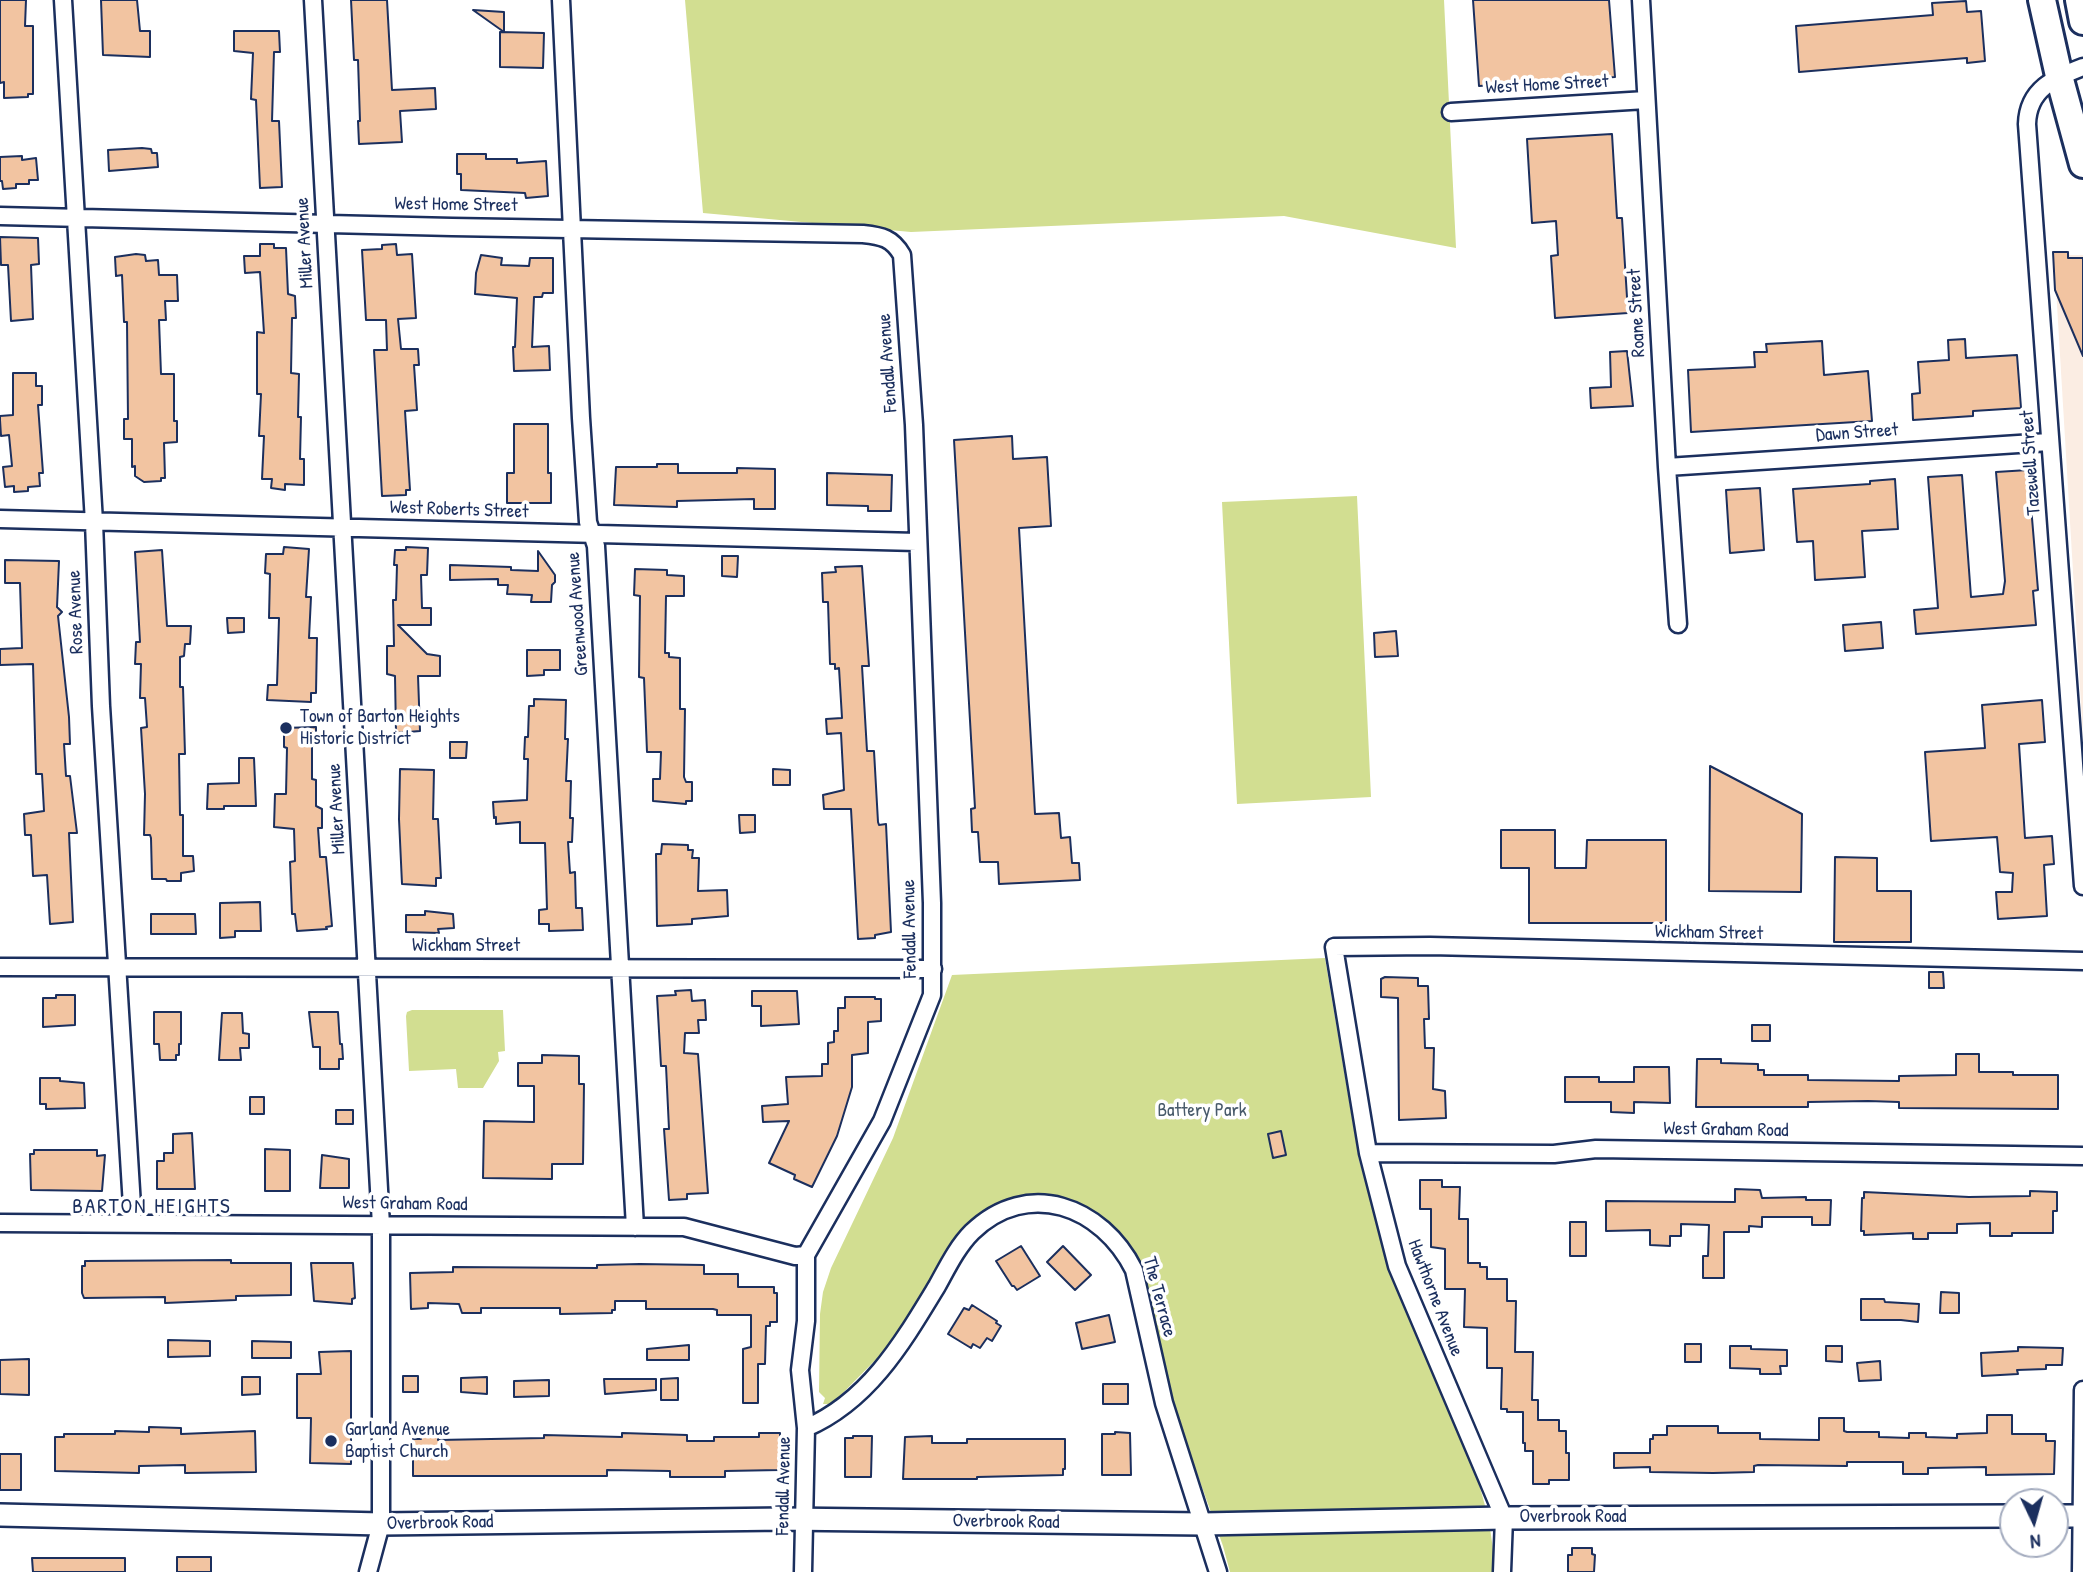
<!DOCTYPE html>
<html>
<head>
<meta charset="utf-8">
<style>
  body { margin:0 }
  #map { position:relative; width:2083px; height:1572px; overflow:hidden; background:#fff; font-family:"Patrick Hand",sans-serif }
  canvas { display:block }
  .north { position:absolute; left:1999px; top:1488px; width:70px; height:70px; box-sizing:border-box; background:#fff; border:2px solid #a4acbf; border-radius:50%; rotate:175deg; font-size:19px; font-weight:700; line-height:28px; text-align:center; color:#1b2f5e }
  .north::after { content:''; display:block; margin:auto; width:24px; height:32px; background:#1b2f5e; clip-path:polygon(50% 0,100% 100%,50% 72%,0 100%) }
</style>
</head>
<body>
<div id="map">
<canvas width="2083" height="1572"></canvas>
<div class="north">N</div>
</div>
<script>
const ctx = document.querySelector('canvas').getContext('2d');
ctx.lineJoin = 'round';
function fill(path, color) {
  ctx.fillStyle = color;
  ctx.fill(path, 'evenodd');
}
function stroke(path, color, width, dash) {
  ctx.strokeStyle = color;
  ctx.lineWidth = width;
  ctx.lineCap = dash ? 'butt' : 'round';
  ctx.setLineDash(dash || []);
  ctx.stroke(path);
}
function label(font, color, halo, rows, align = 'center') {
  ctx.font = font + ' "Patrick Hand",sans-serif';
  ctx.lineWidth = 7;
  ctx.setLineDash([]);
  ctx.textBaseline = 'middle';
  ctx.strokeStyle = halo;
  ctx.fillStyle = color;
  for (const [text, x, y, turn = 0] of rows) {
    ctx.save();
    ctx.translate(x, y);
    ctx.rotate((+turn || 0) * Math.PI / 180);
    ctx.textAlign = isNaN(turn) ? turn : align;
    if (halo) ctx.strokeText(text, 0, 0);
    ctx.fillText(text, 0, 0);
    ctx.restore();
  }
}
fill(new Path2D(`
  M2054,255H2083V738Z`), '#fbede3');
fill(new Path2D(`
  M685,0H1444L1456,248L1284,216L911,232L703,213Z
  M1357,496L1371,797L1237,804L1222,502Z
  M1325,958L1359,1160L1391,1271L1473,1466C1485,1501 1494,1535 1494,1572H1230L1223,1546L1178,1420L1130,1250C1119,1235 1108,1220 1092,1211C1047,1186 997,1198 962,1232L898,1337L836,1400L829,1404H823L825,1398L819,1392L820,1314L823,1292L831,1268L893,1138L952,975Z
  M412,1010H503L505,1051L498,1052L499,1061L483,1088H458L456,1069L409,1071L406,1016L407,1012Z`), '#d2de91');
const building = new Path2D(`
  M0,0H26L25,26H33V94H28V97L4,98V82L0,83Z
  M101,0H137L140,31H150V57L103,55Z
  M351,0H387L392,90L435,88L436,109L400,111L402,142L359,144L358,121H360L358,60H354Z
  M1473,0H1609L1615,77L1479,86Z
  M1966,1L1967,12L1981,11L1985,61L1967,63V58L1799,72L1796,26L1933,15L1932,3Z
  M473,10L504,12V32Z
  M234,31H279L280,52H274L272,121H279L282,187L260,188L256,100L251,99L253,53L234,51Z
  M500,32L544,33L543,68L500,67Z
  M1612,134L1617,218H1622L1628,313L1555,318L1551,256L1558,255L1556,221L1532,223L1527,139Z
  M142,148L151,149L152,153H157L158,167L109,171L108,150Z
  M457,154H486V159H517V163L546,161L548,196L526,198L525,193L461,190V174H457Z
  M22,156V160L36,158L38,180H29V184H16V188L3,189L2,181H0V157Z
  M0,237L38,238L39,264L31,265L33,319L11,321L8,265H1Z
  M260,244H274V248H286L288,294L295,296L296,318H292L291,373L299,374L298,417H301L300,459H304V485L285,484V490L271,488L272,479H262L264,436H259L261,394H257V332L264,333L260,272L245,273L244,256H260Z
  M396,244L397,255L412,254L416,318L398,319L401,349H418L419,365H414L417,410L405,411L410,490H406V495L382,496L374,350H387L386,320H366L362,250L382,249V245Z
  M2053,252H2068V258H2083V356L2055,290Z
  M136,254L145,255L146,261L158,260L159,275H177L178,301H165L166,320H159L161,374H174V421H177V442L164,443L165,478H161V481L144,482L135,476V466L132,467V439H124V419H128L127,322H124L122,275L116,276L115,257Z
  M481,255L502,258L501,265L529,266L530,258H553V293H543L542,297H534L532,347L549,346L550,370L514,371L513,347H515L517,298L475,294L476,273Z
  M1965,339L1966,358L2017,355L2021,408L1973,411V416L1913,420L1912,394L1920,393L1918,362L1949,360L1948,340Z
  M1822,341L1824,375L1868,371L1872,421L1691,432L1688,370L1755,367L1754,352H1767L1766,344Z
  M1627,351L1633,406L1591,408L1590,388L1611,387L1610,352Z
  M13,373H36V386H42V405H38L43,473H39L40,486L28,487V491L14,492V486L5,487L3,467L12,466L9,435L1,436L0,420V416L13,415Z
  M514,424H548V473H551V503H507V473H514Z
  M1012,436L1013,459L1047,457L1051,526L1019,528L1035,814L1059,813L1061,838L1070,837L1072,863H1079L1080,880L999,884L998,862H980L978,832H972L971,809L975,808L954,440Z
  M657,464H678V473H737V468L775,469V509H754V499L677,501V507L614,505L616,467H657Z
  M2028,470L2038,590L2033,591L2036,625L1916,634L1914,610L1938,608L1928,477L1962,475L1971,597L2003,594L2005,581L1996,472Z
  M827,473L892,475L891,511H868V506L827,505Z
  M1895,479L1898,529L1862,531L1865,577L1815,580L1813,541L1797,542L1793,489L1870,484V481Z
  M1760,488L1764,550L1730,553L1726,490Z
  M284,547L309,549L306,597H311L309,638H317L316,693H311V702L267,700L268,685H277L279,618H269L270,574L265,573L266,554H283Z
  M406,547L428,548L427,575H421L422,608H431V625H398L427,654L440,656V676H418L420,731L396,733L395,676L387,674V646H394L393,600H396L397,565H394L395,550H406Z
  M162,550L167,626H191L190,644H185L184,656L180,657V687H183L185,754H179L180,815H183V856H193L194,871L181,873V881H167L166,879H152L151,838L150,835H144L145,794L141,728L147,727L145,698H140L141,664H135L136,642H140L135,552Z
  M538,551L555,575V582L552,585L551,602H531L532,595L507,594L508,585H498V579L450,580V565L511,567V570L538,571Z
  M722,556H738L737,577L722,576Z
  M5,560L59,561L57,607L62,612L58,616L69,717L70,744H64L66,776H70L77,833H69L73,922L50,924L47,875L33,876L31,835H25L24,814L44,811L42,774H36L33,664L0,665V649L22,648L20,583H5Z
  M862,566L869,666H862L867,751H874L878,822L879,825L886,824L891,932L875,935V938L858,939L851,809H824L823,795L844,790L841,733L827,734L826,719L842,718L839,668L835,669V664H830L828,602H823L822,573L836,572L835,567Z
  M635,569L667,570V575L684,576V596H666L665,653H669V657L680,658V709H685L684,777L686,782H692V801H686V804L653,801V779H660L661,752H647L644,678L639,677L640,596L634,595Z
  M227,618H244V632L228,633Z
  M1881,622L1883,648L1845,651L1843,625Z
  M1396,631L1398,656L1375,657L1374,633Z
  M527,650H560V670H544V675L527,676Z
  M534,699L566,700L565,739H568L566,781H571L570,818H573L572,842H568L570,873L575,872L576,908H582L583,930L549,931V924H539V910L547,909L545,843H520V822L496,824V817L494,818L493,802L527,800L528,759H524L525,737H528L529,706H534Z
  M2042,700L2045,742L2019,744L2025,838L2052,836L2054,864L2044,865L2047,916L1998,919L1996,892H2012L2013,873L2000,872L1997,837L1931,841L1925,752L1985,748L1982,705Z
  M316,727V746H312V779L316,780V806L322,809V828H318L320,857H326L332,926L326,927L327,929L297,931L295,914H292L290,862L295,861L294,829L274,827L275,794H286L287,748L284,747V728Z
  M450,742H467L466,758H450Z
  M239,758H254L256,806H224V809H207L208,784L239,783Z
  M1710,766L1802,814L1801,892L1709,891Z
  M400,769L434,770L433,819H438L441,878H436V886L402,884L399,819Z
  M773,769L790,770V785H773Z
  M739,815H755V832L740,833Z
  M1501,830H1555V868H1586L1587,840H1666V923H1529V868H1501Z
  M662,844L688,845V850H693L692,858H699L698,891L727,890L728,916L692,919V924L657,926L656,854H661Z
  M1835,857L1877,858V891H1911V942H1834Z
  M260,902L261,931H235V937L220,938V903Z
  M425,911L453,914L454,928L438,929L439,933L406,932V915H425Z
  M151,914H195L196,934H151Z
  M1929,972H1943L1944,988H1929Z
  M1385,977L1418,978V986H1428L1429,1019H1424L1425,1048H1434L1433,1089L1445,1091L1446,1118L1399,1120L1398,998L1381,997V979Z
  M691,990L692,1001L705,1000L706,1020H698L699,1033H685L684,1053L698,1054L708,1193L687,1194V1199L669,1200L664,1129H669L666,1066H661L657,996L676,995L675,991Z
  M752,991H797L799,1024L761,1026V1006H752Z
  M56,995H75V1025L43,1027V998H56Z
  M845,997H875V999H881V1021L868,1022V1053L852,1055V1087L837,1136L812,1187L794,1179L795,1175L769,1163L789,1121L763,1122L762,1106L788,1104L786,1077L822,1076V1064H828V1043L834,1042V1031H838V1008H845Z
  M154,1012H181V1044H179V1055H176V1060H160L159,1044H154Z
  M309,1012H338L340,1044H342L343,1059H339V1069H320V1047H313Z
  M222,1013H242L243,1033L249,1034V1048H240L241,1060H219Z
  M1752,1025H1770V1041H1752Z
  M1956,1054H1979V1072H2013V1075H2058V1109L1899,1108V1102L1868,1101L1808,1102V1107H1696L1697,1059H1721V1063L1758,1064V1070H1764V1075H1808V1080L1899,1081V1076L1956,1075Z
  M542,1055L579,1056V1084H584L583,1164H552V1179L483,1178L484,1121L534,1122V1086H518V1063H542Z
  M1634,1067H1669L1670,1103L1634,1102V1113L1611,1112V1102H1565V1077H1599V1082H1634Z
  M40,1078H60V1081L84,1083L85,1108L46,1109V1104H40Z
  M250,1097H264V1114H250Z
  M336,1110H353V1124H336Z
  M1281,1131L1286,1155L1273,1158L1268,1134Z
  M192,1133L195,1189H157V1161H164V1153H173V1134Z
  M265,1149L290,1150V1191H265Z
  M34,1150H97V1156L105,1155L102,1191L31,1190L30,1154H34Z
  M322,1155L349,1159V1188H320Z
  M1420,1180H1442V1187H1460L1459,1219H1468V1263H1480V1267H1487V1279H1507V1301H1516L1515,1352H1533L1532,1400H1538V1420H1559V1431H1566V1453H1569V1480H1549V1484H1533V1451H1525V1443H1523V1412H1507V1409H1501L1502,1368H1487V1328L1464,1327L1465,1289H1445V1249L1431,1247V1209H1420Z
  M1735,1189L1760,1190L1762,1198L1806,1197V1200H1831L1830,1225H1812V1217H1762V1227L1749,1226V1232H1724V1278H1703V1256H1708L1709,1225L1681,1224V1236H1670V1246L1650,1245V1230L1606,1231V1201L1735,1202Z
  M2030,1191L2057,1192V1211H2053V1233H2012V1236H1990V1223L1957,1224V1233H1928V1239H1913V1233L1864,1235V1231H1861L1862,1198H1864V1192L1969,1197L2030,1196Z
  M1570,1222H1586V1256H1570Z
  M1021,1246L1040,1276L1017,1290L1014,1286H1012L996,1261Z
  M1063,1246L1091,1275L1075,1290L1047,1262Z
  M231,1260V1263H291V1295L236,1296V1300L165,1303V1297L84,1298L82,1293V1266H85V1261Z
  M311,1263H353L355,1298L352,1299V1304L314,1301Z
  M640,1264L704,1265V1274H738V1287H774V1293H777V1322H770V1326H766L765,1364H758V1403H743V1349L751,1347V1315H717V1310L713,1309H646V1301H615V1310H612V1313L560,1314V1308H481V1313H462L459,1304L428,1303V1308L411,1309L410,1273L453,1272V1267L597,1268V1265Z
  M1941,1292L1959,1293V1313H1940Z
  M1861,1299H1884L1885,1302L1919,1304L1918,1322L1901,1320H1861Z
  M972,1305L997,1321L996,1323L1001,1326L992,1341L987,1338L980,1348L973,1344L971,1348L948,1334L964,1308L969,1310Z
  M1109,1315L1115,1342L1082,1349L1076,1323Z
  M168,1340L210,1341V1356L168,1357Z
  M252,1341L291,1342V1358H252Z
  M1685,1344H1701V1362H1685Z
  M689,1345V1360H647V1349Z
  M1730,1346H1751V1349L1787,1350V1366H1780L1781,1374H1760V1369L1730,1368Z
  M1826,1346H1842V1362L1826,1361Z
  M2018,1347L2063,1348L2062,1365H2046V1369L2017,1370L2018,1374L1982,1376L1981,1353L2018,1351Z
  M351,1351V1464L310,1463L311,1418H297V1374H321L319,1352Z
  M29,1359V1395L0,1394V1360Z
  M1880,1361L1881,1380L1859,1381L1857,1363Z
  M403,1376H418V1392H403Z
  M242,1377H260V1394L242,1395Z
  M487,1377V1394L461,1392V1378Z
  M678,1378V1400H661V1379Z
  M604,1379H656V1390L605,1394Z
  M549,1380V1396L514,1397V1381Z
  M1103,1384H1128V1404H1103Z
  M1987,1415H2012V1434H2046V1441H2055L2054,1474L1986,1475V1467L1928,1468V1474H1903V1462H1847V1466L1758,1465L1754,1466V1472L1713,1473L1650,1472V1467L1614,1468V1453H1650V1439H1653V1435H1667V1426H1718V1433H1760V1439L1819,1440V1418H1844V1431L1847,1432H1879V1437L1909,1438V1433H1926V1437L1957,1438V1434L1987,1433Z
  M149,1427L181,1428V1434L255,1431L256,1472L185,1473V1465L139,1466V1473L55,1471V1437H64V1434H115V1431L149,1432Z
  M1115,1432L1130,1433L1131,1475H1102V1434H1115Z
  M622,1433L687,1435V1441H714V1437H759V1433H780V1470L725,1471V1477H670V1471L607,1470V1476H413V1439H421V1434H438V1440L544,1438V1435L622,1437Z
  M853,1436H872L871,1477H845V1438H853Z
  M932,1436V1443H967V1439H1065V1469H1063V1475L977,1477V1479H903L905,1437Z
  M0,1454H21V1490H0Z
  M1572,1548H1592V1554L1595,1555L1594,1572H1568V1555H1572Z
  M177,1557H211V1572H177Z
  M32,1558H125V1572H33Z`);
fill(building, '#f2c4a1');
stroke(building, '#1b2f5e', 2);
const minor = new Path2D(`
  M63,0L94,522L101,706L133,1222
  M313,0L381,1225V1524L368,1572
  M561,0L581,418L588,522L596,546L635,1227
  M1641,0L1667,467L1678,624
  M2083,67C2054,78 2028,89 2027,124L2083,886
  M1451,112L1646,100
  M0,216L452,227L863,234C882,236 892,238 902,255L914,425L932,903V995L882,1121L806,1255V1321L800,1370L806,1428L803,1572
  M1667,467L2049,442
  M0,519L917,542
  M0,967L933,969
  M1368,1153L1554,1154L1596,1149L2083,1156
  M0,1223L684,1227L795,1256L806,1255
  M806,1428C869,1401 903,1342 937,1286C947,1268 957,1247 972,1232C1028,1178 1102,1206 1134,1270L1164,1403L1218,1572
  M1502,1572L1504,1518L1397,1266L1368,1153L1334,947L1430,946L2083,961
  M2081,1572L2083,1390`);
const tertiary = new Path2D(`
  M0,1515L381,1524L785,1519L1203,1524L1504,1518L2013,1516
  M2055,1516H2083`);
const primary = new Path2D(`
  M2042,0L2059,76L2083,164
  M2079,0L2083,21`);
stroke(minor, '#1b2f5e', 21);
stroke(tertiary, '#1b2f5e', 26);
stroke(primary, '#1b2f5e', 32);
stroke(minor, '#fff', 16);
stroke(tertiary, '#fff', 21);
stroke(primary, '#fff', 26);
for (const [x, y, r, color] of [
  [286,728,7,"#1b2f5e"],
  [331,1441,7,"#1b2f5e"]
]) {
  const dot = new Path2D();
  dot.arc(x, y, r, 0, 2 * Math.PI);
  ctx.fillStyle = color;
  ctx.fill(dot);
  stroke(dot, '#fff', 2.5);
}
label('19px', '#1b2f5e', '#fff', [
  ["West Home Street",1547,85,-3],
  ["West Home Street",456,205,1],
  ["Miller Avenue",305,243,-93],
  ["Roane Street",1637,313,-93],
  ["Fendall Avenue",888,363,-94],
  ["Dawn Street",1857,433,-4],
  ["Tazewell Street",2031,463,-94],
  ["West Roberts Street",459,510,2],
  ["Rose Avenue",76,612,-92],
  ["Greenwood Avenue",578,614,-94],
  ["Miller Avenue",337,809,-93],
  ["Fendall Avenue",910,929,-91],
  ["Wickham Street",1709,933,1],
  ["Wickham Street",466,946],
  ["West Graham Road",1726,1130,1],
  ["West Graham Road",405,1204,1],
  ["The Terrace",1159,1297,75],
  ["Hawthorne Avenue",1435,1298,69],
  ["Fendall Avenue",784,1486,-89],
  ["Overbrook Road",1573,1517],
  ["Overbrook Road",1006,1522,1],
  ["Overbrook Road",440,1523,-1]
]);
label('19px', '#1b2f5e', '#fff', [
  ["Town of Barton Heights",300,717],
  ["Historic District",300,739],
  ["Garland Avenue",345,1430],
  ["Baptist Church",345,1452]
], 'left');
label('19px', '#495b6b', '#fff', [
  ["Battery Park",1202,1111]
]);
ctx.letterSpacing = '2px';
label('21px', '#1b2f5e', '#fff', [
  ["BARTON HEIGHTS",152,1207]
]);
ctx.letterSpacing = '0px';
</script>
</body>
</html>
